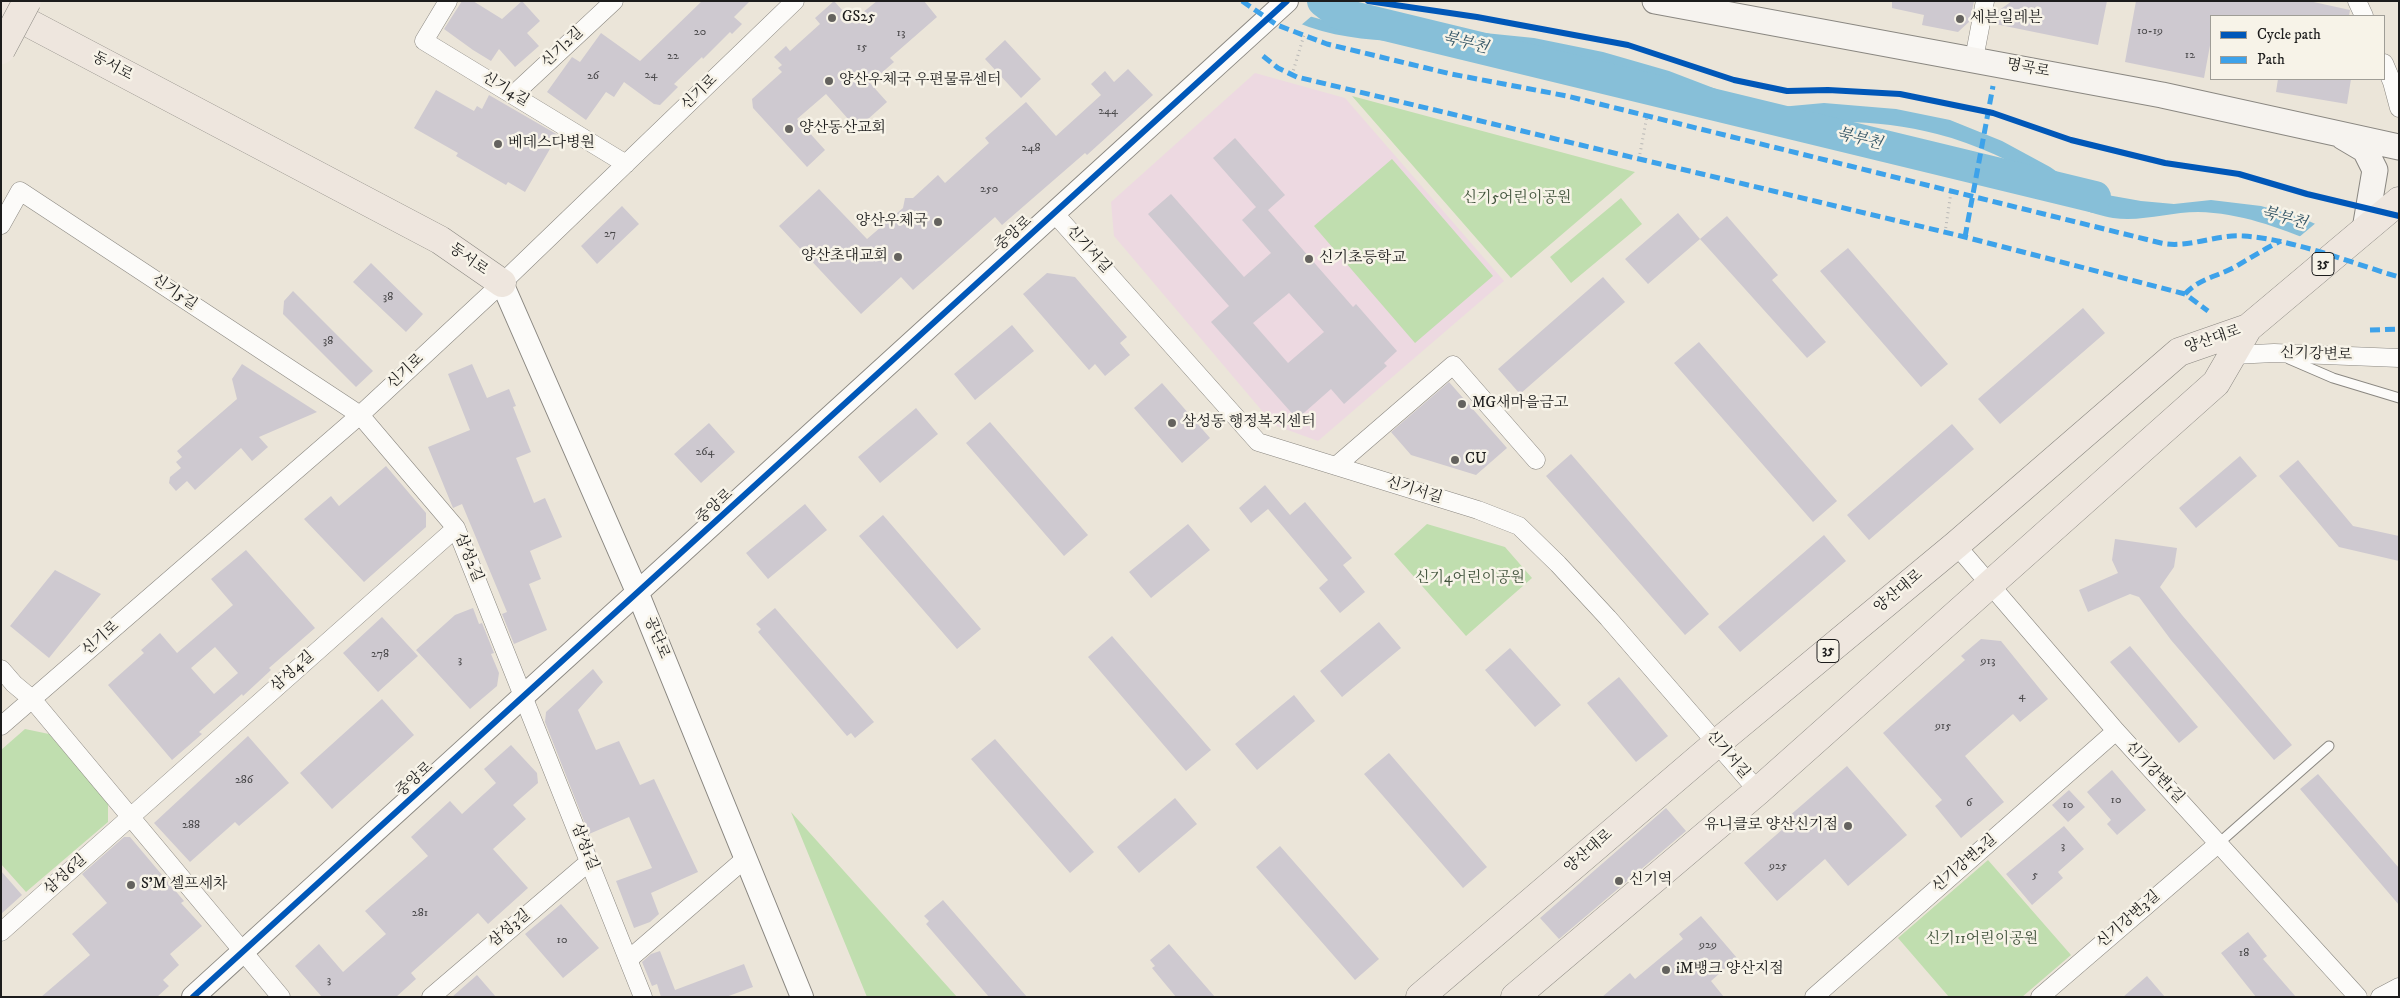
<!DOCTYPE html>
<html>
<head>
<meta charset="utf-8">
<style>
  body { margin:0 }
  #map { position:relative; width:2400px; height:998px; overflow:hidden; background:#ebe5d9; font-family:"IM FELL DW Pica",serif }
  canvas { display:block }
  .frame { position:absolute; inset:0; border:2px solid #1c1c1c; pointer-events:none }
  .legend { position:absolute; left:2210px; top:15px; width:175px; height:65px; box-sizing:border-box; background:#f7f3e8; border:1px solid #9f9d96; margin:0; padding:6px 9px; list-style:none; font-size:15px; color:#1c1c1c }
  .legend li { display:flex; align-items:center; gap:10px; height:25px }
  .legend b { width:25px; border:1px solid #9f9d96 }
</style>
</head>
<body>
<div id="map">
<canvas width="2400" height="998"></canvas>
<div class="frame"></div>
<ul class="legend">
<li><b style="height:6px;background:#0057b8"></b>Cycle path</li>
<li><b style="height:6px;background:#3da2ea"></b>Path</li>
</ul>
</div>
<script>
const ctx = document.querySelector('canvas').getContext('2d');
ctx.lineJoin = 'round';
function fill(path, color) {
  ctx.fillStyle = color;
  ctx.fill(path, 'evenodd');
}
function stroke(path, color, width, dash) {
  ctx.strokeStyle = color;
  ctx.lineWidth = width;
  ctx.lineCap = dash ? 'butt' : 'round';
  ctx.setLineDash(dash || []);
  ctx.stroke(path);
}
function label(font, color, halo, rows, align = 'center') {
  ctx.font = font + ' "IM FELL DW Pica","Noto Serif KR",serif';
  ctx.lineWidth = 5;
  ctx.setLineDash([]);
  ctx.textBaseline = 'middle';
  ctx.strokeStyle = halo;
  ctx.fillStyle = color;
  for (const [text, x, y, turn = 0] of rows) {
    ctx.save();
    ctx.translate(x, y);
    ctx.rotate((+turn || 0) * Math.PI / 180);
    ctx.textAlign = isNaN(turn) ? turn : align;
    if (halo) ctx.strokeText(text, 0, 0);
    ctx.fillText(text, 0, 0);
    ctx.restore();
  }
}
fill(new Path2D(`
  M1255,73L1345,98L1504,281L1318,441L1274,425L1114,236L1111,202Z`), '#edd9e1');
fill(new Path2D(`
  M1352,96L1635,172L1511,278Z
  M1392,159L1493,276L1415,343L1314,226Z
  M1621,198L1642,224L1571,283L1550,257Z
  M1427,524L1505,547L1532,578L1466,636L1394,554Z
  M25,729L49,734L108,802V822L26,892L1,864V750Z
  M791,812L957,997H867Z
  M1988,860L2071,955L2022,997H1949L1898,938Z`), '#c0deaf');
fill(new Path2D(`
  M1309,16L1372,34L1401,33L1421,27L1465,31L1534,38L1603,52L1669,71L1750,102L1780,107L1824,103L1896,109L1950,120L2002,141L2050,167L2085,191L2141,201L2174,204L2211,200L2261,206L2300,217L2333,232L2316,243C2278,227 2240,213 2198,212C2170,212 2142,222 2113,218C2103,216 2087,212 2078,207C2067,202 2059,191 2049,184C2015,162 1976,144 1937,134C1907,126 1874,122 1842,122C1825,122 1806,124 1789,122C1765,120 1740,111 1717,104C1647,85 1578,59 1506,48C1435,36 1365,51 1296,22Z`), '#87bfd8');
fill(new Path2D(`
  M1262,1H1288L1313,15L1300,26Z
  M2317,222L2380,245L2399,249V267L2315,245L2298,238Z`), '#ebe5d9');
stroke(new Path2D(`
  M1323,1L1340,14L2095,197`), '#87bfd8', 32);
fill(new Path2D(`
  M462,1H473L502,19L522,1L540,21L527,33L539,46L515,67L499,49L491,61L473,50L444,29Z
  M702,1H750L734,17L742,24L732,34L730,32L703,59L702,57L674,84L678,87L660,105L654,104L624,82L614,97L606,92L586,120L547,92L572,57L580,62L601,33L640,61Z
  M834,1L852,21L877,1H924L937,17L890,58L894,62L870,83L887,102L857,129L826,94L797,119L825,150L807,167L753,108L752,99L782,72L778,68L782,65L774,57L786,46L790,51L820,24L815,18Z
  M1892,1H1974L1970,21L1958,32L1922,25L1924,15L1892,8Z
  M2012,1H2107L2098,45L1995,24L1998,11Z
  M2136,1H2309L2350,10L2349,16H2211V40L2204,78L2125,62Z
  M1005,40L1041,79L1021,98L985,59Z
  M1128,69L1153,95L1087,155L1085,153L1002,225L995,217L913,290L901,277L861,314L779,226L819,189L867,239L903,208L905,198H913L938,175L945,183L989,143L985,138L1026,102L1056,136L1101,95L1091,84L1105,71L1114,82Z
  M2278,79H2351L2347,104L2276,92Z
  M436,90L474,111L477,106L482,109L489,95L558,135L525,192L508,182L506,185L456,156L458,153L414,128Z
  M1235,138L1285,195L1268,210L1353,307L1356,304L1397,351L1384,363L1387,366L1344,404L1331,389L1297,419L1211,322L1229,306L1148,214L1171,194L1244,277L1271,253L1242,220L1256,207L1213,158ZM1289,293L1324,332L1288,363L1253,323Z
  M622,206L639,224L597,264L581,246Z
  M1678,213L1700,239L1648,284L1625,259Z
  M1727,216L1778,275L1772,280L1826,342L1807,358L1700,239Z
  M1848,248L1948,364L1921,387L1820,271Z
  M371,263L423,314L406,332L353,282Z
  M1047,273L1075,277L1127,337L1120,343L1130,355L1105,376L1095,364L1089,370L1023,294Z
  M1603,277L1625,302L1520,394L1498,369Z
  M293,291L373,371L356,387L283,314L284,301Z
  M2083,308L2105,333L2000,424L1978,399Z
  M1012,325L1034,351L975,400L954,374Z
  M1699,342L1837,501L1813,522L1674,363Z
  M242,364L317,412L259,437L268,447L252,461L241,448L195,490L187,481L176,491L169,483L170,477L181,468L176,462L182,457L177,451L237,399L232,379Z
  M472,364L487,398L509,389L516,406L513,407L531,452L516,458L534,503L545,498L562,537L530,551L541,579L529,584L547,630L514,644L502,614L507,612L462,504L453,508L428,447L470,430L448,374Z
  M1449,382L1507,448L1476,475L1411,455L1391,432Z
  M1162,383L1210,438L1182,463L1134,408Z
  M916,408L938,434L880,483L858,457Z
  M990,422L1088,535L1064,556L966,443Z
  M709,423L735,452L701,483L674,454Z
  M1952,424L1974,449L1869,540L1847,515Z
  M1571,454L1709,614L1685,635L1546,476Z
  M2240,456L2257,476L2196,528L2179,508Z
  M2298,460L2353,526L2399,536V561L2339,547L2279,476Z
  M386,466L426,513V527L364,582L304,519L331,496L339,506Z
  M1265,485L1290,515L1305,502L1352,558L1343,565L1365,592L1340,613L1319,588L1328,580L1268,509L1251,523L1239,508Z
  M805,504L827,530L768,579L746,553Z
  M883,515L981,629L957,649L859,536Z
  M1188,524L1210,550L1151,598L1129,572Z
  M1824,535L1846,561L1740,652L1718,627Z
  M2115,539L2177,548L2174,567L2160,587L2182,615L2292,745L2274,760L2171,640L2139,597L2130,594L2088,612L2079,590L2118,573L2112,560Z
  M246,550L315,628L269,668L271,670L243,696L242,694L199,732L202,734L172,760L108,685L144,653L141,650L160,633L177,653L233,605L211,579ZM215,647L238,673L214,694L191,668Z
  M55,570L101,594L49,658L10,626Z
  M473,608L479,624L482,623L494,653L491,654L499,673L497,686L470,709L416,650L455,615Z
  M775,608L874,722L855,738L851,733L847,736L758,632L761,629L756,624Z
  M382,617L418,656L378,692L343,653Z
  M1379,622L1401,648L1342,697L1320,671Z
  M1112,636L1211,750L1186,771L1088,657Z
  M1981,639L2001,641L2048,699L2020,722L2013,714L1965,756L2004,802L1961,838L1935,806L1942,800L1883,733L1965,660L1961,656Z
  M2130,646L2198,727L2179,743L2110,662Z
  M1510,648L1561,705L1535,727L1485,670Z
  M593,669L603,682L578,710L596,750L619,741L640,785L654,779L698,872L651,893L659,914L650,922L634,928L616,881L652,868L629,817L589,834L545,722L546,712Z
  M1619,677L1668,736L1636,762L1587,703Z
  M1294,695L1315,721L1257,770L1235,744Z
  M382,699L414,735L332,809L300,773Z
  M248,736L289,783L239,826L235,822L190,862L154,823Z
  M995,739L1094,852L1070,873L971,759Z
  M511,745L537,773L538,783L513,805L526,819L493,849L528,888L488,924L478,913L411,973L416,979L396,997H322L295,966L319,944L343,972L386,934L365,911L428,856L411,837L450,801L462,814L496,783L484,769Z
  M1389,753L1487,867L1463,888L1364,774Z
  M1847,766L1907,835L1848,886L1825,859L1777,901L1744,863L1792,821L1788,817Z
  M2112,770L2146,810L2117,835L2107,824L2111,820L2087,792Z
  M2318,774L2399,868V905L2300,789Z
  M2069,790L2085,807L2068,822L2052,805Z
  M1175,798L1197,824L1139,873L1117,847Z
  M1666,808L1686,831L1559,939L1540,918Z
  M2064,826L2084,849L2058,872L2063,878L2032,905L2006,874Z
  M124,837H130L184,901L181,903L202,926L170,954L179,965L163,980L169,986L157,997H41L90,955L72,934L107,903L82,874Z
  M1280,846L1379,959L1355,980L1256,867Z
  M1,871L22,895L1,914Z
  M943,900L1027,997H989L926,924L929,921L924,916Z
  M561,904L599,948L563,978L525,934Z
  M1701,916L1737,958L1711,981L1724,997H1602L1630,973L1635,979L1683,939L1679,934Z
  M2248,932L2267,956L2263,959L2296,997H2256L2221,953Z
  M1169,944L1215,997H1176L1152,968L1155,966L1150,960Z
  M660,951L675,990L744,964L753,987L726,997H661L657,984L652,986L642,962L651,954Z
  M477,975L496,997H452Z
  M2147,976L2165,997H2123Z`), '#cec9d0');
const service = new Path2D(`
  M2289,359L2333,378L2399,398
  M2219,843L2329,746`);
const minor = new Path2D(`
  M448,1L424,41L626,164
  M2357,1L2364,16
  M1974,59L1985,1
  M2384,63L2392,82L2399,108
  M513,95L614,1
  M1055,214L1258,442L1478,510L1519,526L1558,564L1608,618L1758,791
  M1,225L20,191L360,415L456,528L643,997
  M2233,355L2274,353L2399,358
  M1336,466L1453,365L1536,460
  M1956,545L2116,731L2358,997
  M1,669L14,684L32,699L281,997
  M1,726L360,415L502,283L795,1
  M1,932L456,528
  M628,960L746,858
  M431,997L590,861
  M1814,997L2116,731
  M2040,997L2219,843
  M2380,997L2399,987`);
const tertiary = new Path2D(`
  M502,283L638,594L802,997
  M193,997L1287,1`);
const secondary = new Path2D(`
  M1655,1L2162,95L2399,147
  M2343,137L2365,150L2375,170L2365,229`);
const primary = new Path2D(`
  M1420,997L1717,743L1956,545L2179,352L2248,328L2399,201
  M1515,997L1758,791L2216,383L2248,328`);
const trunk = new Path2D(`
  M3,1L23,20L440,240L502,283`);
stroke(service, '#8a8781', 11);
stroke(minor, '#8a8781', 19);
stroke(tertiary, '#8a8781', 24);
stroke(secondary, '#8a8781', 27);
stroke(primary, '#8a8781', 29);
stroke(trunk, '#8a8781', 29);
stroke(new Path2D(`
  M1292,75L1304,35
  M1639,159L1647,116
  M1945,233L1951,192`), '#b9b8b6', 3, [1, 4]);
stroke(service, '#fcfbf9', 9);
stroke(minor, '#fcfbf9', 18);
stroke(tertiary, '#fcfbf9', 22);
stroke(secondary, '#f6f3ef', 25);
stroke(primary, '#eee6de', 28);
stroke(trunk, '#eee6de', 28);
const motorwayBridge = new Path2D(`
  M1,50L27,1`);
stroke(motorwayBridge, '#8a8781', 29, []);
stroke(motorwayBridge, '#eee6de', 28);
stroke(new Path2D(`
  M1242,1L1277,25L1327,44L1451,74L1567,96L2161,243C2187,249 2216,234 2244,236C2296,240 2348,262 2399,277
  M1263,56L1278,68L1297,77L1965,237L2185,294L2208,311
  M1965,237L1993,86
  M2185,294C2199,279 2215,277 2233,268C2249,259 2264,249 2281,241
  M2370,330L2399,329`), '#3da2ea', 5, [10, 5]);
stroke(new Path2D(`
  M1368,1L1477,17L1628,45L1734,80L1787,91L1828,90L1900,94L1993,113L2071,140L2165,163L2239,174L2307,194L2399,216
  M193,997L1287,1`), '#0057b8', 6);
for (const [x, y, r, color] of [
  [832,18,5,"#64625e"],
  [1960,19,5,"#64625e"],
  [829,81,5,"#64625e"],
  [789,129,5,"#64625e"],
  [498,144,5,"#64625e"],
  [938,222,5,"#64625e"],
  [898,257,5,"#64625e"],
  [1309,259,5,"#64625e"],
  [1462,404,5,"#64625e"],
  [1172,423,5,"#64625e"],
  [1455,460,5,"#64625e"],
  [1848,826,5,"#64625e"],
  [1619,881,5,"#64625e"],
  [131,885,5,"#64625e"],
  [1666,970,5,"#64625e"]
]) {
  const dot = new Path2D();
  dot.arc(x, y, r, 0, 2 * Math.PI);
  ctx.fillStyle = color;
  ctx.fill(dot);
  stroke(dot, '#f7f3e8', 2);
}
label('12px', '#484749', null, [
  ["10-19",2150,32],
  ["20",700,33],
  ["13",901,34],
  ["15",862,48],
  ["12",2190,56],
  ["22",673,57],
  ["24",651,76],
  ["26",593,77],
  ["244",1108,112],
  ["248",1031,149],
  ["250",989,190],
  ["27",610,235],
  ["38",388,298],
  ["38",328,342],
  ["264",705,453],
  ["278",380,655],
  ["3",460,661],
  ["913",1988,662],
  ["4",2022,697],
  ["915",1943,727],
  ["286",244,781],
  ["10",2116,801],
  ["6",1969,804],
  ["10",2068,806],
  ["288",191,826],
  ["3",2063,847],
  ["925",1778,867],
  ["5",2035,876],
  ["281",420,914],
  ["10",562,941],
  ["929",1708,946],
  ["18",2244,954],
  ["3",329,981]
]);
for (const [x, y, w] of [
  [2323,264,22],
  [1828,651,22]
]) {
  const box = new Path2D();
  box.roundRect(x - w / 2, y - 11.5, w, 23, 4);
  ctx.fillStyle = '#f7f3e8';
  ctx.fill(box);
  stroke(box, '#1c1c1c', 1);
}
label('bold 14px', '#1c1c1c', null, [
  ["35",2323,264],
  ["35",1828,651]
]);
label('15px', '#1c1c1c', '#f7f3e8', [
  ["GS25",842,18],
  ["세븐일레븐",1970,19],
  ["양산우체국 우편물류센터",839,81],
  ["양산동산교회",799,129],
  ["베데스다병원",508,144],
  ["양산우체국",928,222,"right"],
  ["양산초대교회",888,257,"right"],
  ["신기초등학교",1319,259],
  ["MG새마을금고",1472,404],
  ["삼성동 행정복지센터",1182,423],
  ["CU",1465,460],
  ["유니클로 양산신기점",1838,826,"right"],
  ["신기역",1629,881],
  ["S'M 셀프세차",141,885],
  ["iM뱅크 양산지점",1676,970]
], 'left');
label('15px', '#1c1c1c', '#f7f3e8', [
  ["신기2길",563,48,-43],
  ["동서로",112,67,28],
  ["명곡로",2028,69,11],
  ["신기4길",505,90,31],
  ["신기로",700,93,-44],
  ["중앙로",1014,234,-42],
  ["신기서길",1088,250,48],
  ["동서로",468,260,35],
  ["신기5길",174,293,34],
  ["양산대로",2213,340,-19],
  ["신기강변로",2316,355,2],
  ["신기로",406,372,-43],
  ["신기서길",1414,491,17],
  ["중앙로",715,507,-42],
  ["삼성2길",468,558,68],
  ["양산대로",1899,592,-40],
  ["공단로",656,638,68],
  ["신기로",101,639,-41],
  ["삼성4길",293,672,-42],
  ["신기서길",1727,755,49],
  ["신기강변1길",2154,773,47],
  ["중앙로",415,780,-42],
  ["삼성1길",584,847,68],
  ["양산대로",1589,852,-41],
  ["신기강변2길",1965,864,-41],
  ["삼성6길",66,875,-42],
  ["신기강변3길",2129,920,-41],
  ["삼성3길",510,929,-40]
]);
label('15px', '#43553e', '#f7f3e8', [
  ["신기5어린이공원",1517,199],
  ["신기4어린이공원",1470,579],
  ["신기11어린이공원",1982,940]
]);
label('italic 16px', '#365767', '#f7f3e8', [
  ["북부천",1465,44,14],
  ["북부천",1859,140,14],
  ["북부천",2284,219,15]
]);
</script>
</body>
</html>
